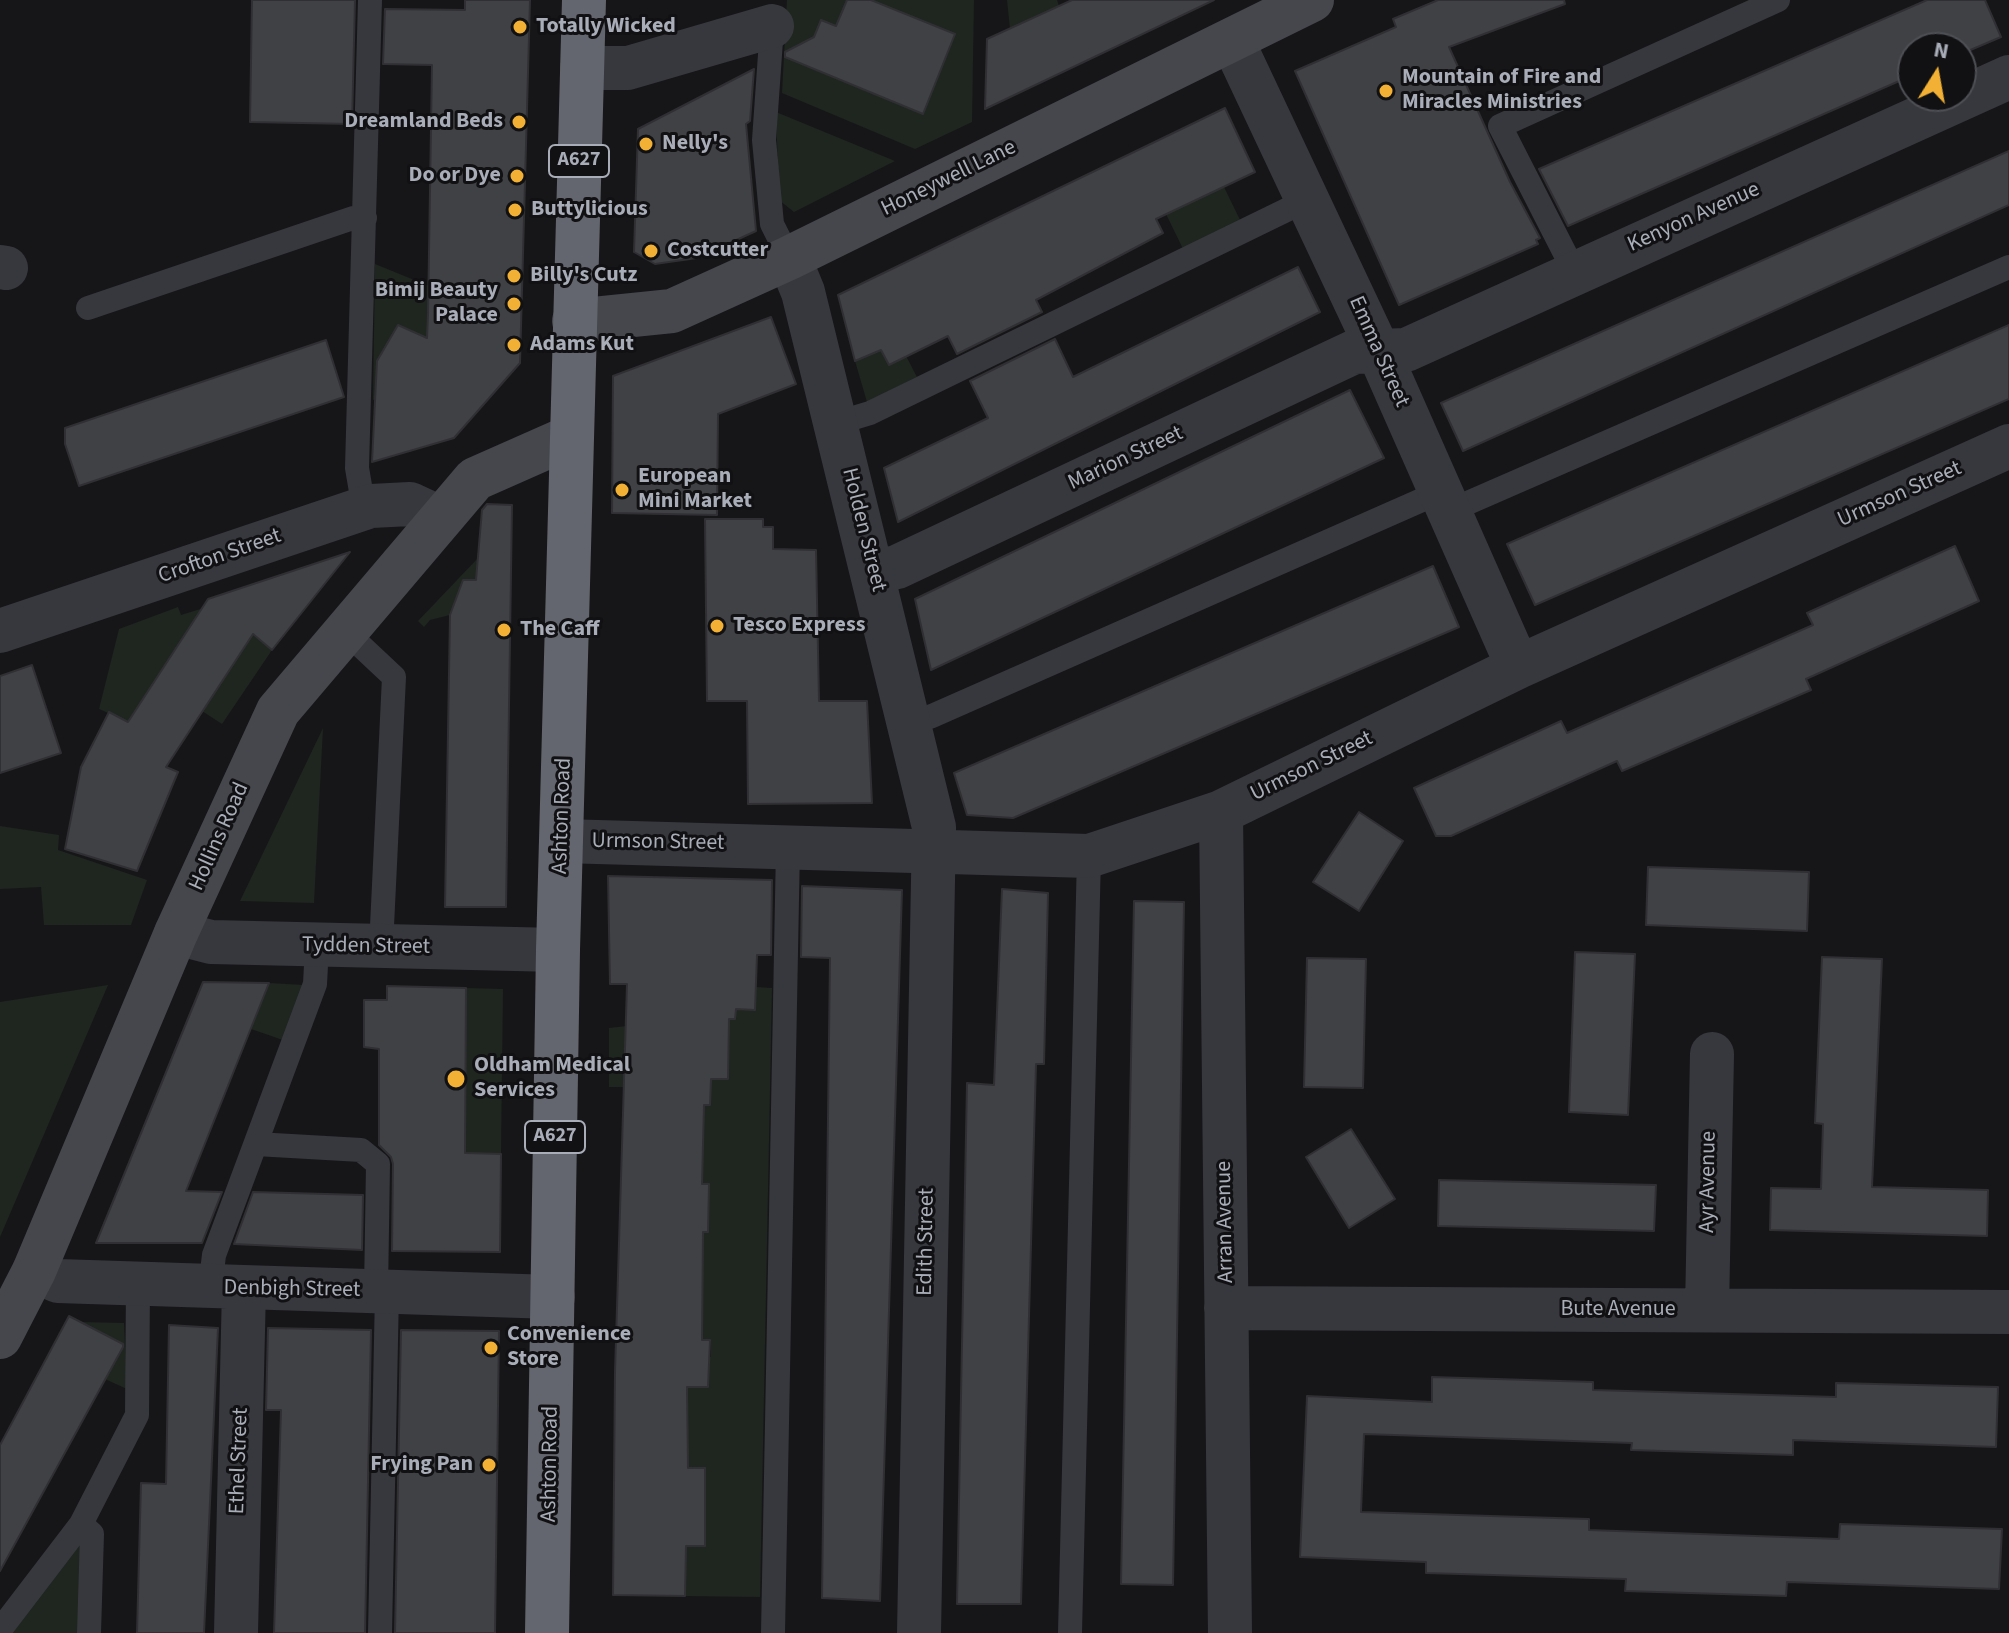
<!DOCTYPE html>
<html>
<head>
<meta charset="utf-8">
<style>
  body { margin:0 }
  #map { position:relative; width:2009px; height:1633px; overflow:hidden; background:#161618; font-family:"Source Sans 3",sans-serif }
  canvas { display:block }
  .north { position:absolute; left:1897px; top:32px; width:80px; height:80px; box-sizing:border-box; background:#111113; border:2px solid #4d4f55; border-radius:50%; rotate:11deg; font-size:22px; font-weight:700; line-height:32px; text-align:center; color:#a8adb8 }
  .north::after { content:''; display:block; margin:auto; width:28px; height:36px; background:#f2b134; clip-path:polygon(50% 0,100% 100%,50% 72%,0 100%) }
</style>
</head>
<body>
<div id="map">
<canvas width="2009" height="1633"></canvas>
<div class="north">N</div>
</div>
<script>
const ctx = document.querySelector('canvas').getContext('2d');
ctx.lineJoin = 'round';
function fill(path, color) {
  ctx.fillStyle = color;
  ctx.fill(path, 'evenodd');
}
function stroke(path, color, width, dash) {
  ctx.strokeStyle = color;
  ctx.lineWidth = width;
  ctx.lineCap = dash ? 'butt' : 'round';
  ctx.setLineDash(dash || []);
  ctx.stroke(path);
}
function label(font, color, halo, rows, align = 'center') {
  ctx.font = font + ' "Source Sans 3",sans-serif';
  ctx.lineWidth = 6;
  ctx.setLineDash([]);
  ctx.textBaseline = 'middle';
  ctx.strokeStyle = halo;
  ctx.fillStyle = color;
  for (const [text, x, y, turn = 0] of rows) {
    ctx.save();
    ctx.translate(x, y);
    ctx.rotate((+turn || 0) * Math.PI / 180);
    ctx.textAlign = isNaN(turn) ? turn : align;
    if (halo) ctx.strokeText(text, 0, 0);
    ctx.fillText(text, 0, 0);
    ctx.restore();
  }
}
fill(new Path2D(`
  M787,0H847L836,26L821,21L803,65L922,114L940,72L871,0H974L972,122L915,149L782,93Z
  M1007,0H1057L1059,6L1010,29Z
  M776,112L895,161L794,212L779,200Z
  M1224,187L1242,224L1184,251L1166,214Z
  M375,264L429,286L458,316L427,315V336L450,347L398,326L391,395L373,400Z
  M881,350L906,356L917,377L867,402L855,361Z
  M478,558L476,580H463L450,615L430,620L424,627L418,621Z
  M178,607L181,615L207,607L229,616L272,650L222,724L202,711L143,728L99,709L119,629Z
  M323,728L314,903L240,901Z
  M0,826L59,835L58,850L147,880L131,925H44L41,887L0,889Z
  M269,983L304,985L283,1040L251,1029Z
  M108,985L0,1237V1002Z
  M756,987L772,988L760,1597L685,1596V1546H704L705,1469L686,1468L687,1387H708L688,1357H711V1340H702L703,1279L690,1232H708L709,1184H690C701,1156 711,1132 693,1105H710V1088L609,1087V1028L700,1018L735,1019L736,1009L755,1010Z
  M466,988L503,989L501,1154L465,1153Z
  M80,1322L124,1323L127,1389L105,1379Z
  M80,1541L83,1550L81,1633H10Z`), '#1e261f');
const building = new Path2D(`
  M252,0H355L352,124L250,122Z
  M465,0H530L520,363L454,438L372,462L377,361L398,325L427,338L428,315L432,65L383,64L385,9L465,10Z
  M847,0H871L955,34L923,114L785,57V52L814,37L821,20L836,26Z
  M1072,0H1214L985,109L987,39Z
  M1438,0H1564L1565,4L1449,47L1510,182L1540,238L1536,240L1538,244L1399,305L1295,71L1396,27L1393,19Z
  M1927,0H1985L2001,37L1961,54V48H1913V75L1568,226L1539,169Z
  M754,69L750,121L746,124L756,231L697,258L655,264L634,252L638,129Z
  M1225,108L1255,172L1156,219L1163,233L1036,300L1042,312L957,354L948,336L889,365L881,350L855,361L838,295Z
  M2009,151V205L1463,451L1441,403Z
  M1298,267L1320,312L898,522L884,468L988,418L970,381L1055,339L1073,377Z
  M771,317L796,384L718,414L717,515L612,513L613,376Z
  M2009,325V399L1535,605L1507,544Z
  M326,340L344,397L79,486L65,444V428Z
  M1350,390L1384,458L931,670L915,599Z
  M487,504L512,505L506,907H445L450,615L463,580H476L482,510Z
  M705,519H763V527H773V549L816,550L819,701H867L872,803L748,804L747,701H707Z
  M1955,546L1979,601L1806,679L1811,690L1622,771L1617,761L1451,836H1436L1414,788L1561,721L1567,733L1813,625L1807,613Z
  M350,552L272,650L253,634L166,767L178,772L137,871L65,849L81,767L109,712L128,722L208,599Z
  M1433,566L1459,627L1013,818L967,815L954,773Z
  M32,665L61,753L0,773V676Z
  M1359,812L1403,841L1359,911L1313,882Z
  M1648,867L1809,872L1807,931L1646,925Z
  M608,876L772,880L771,955H757L755,1010L736,1009L735,1019H729L728,1079H711L710,1105H704L702,1184H709L708,1232H703L702,1340H710L708,1387H687L688,1468H705V1546H686L685,1596L613,1595L615,1372L627,984H610Z
  M802,886L902,890L880,1601L822,1598L830,958L801,957Z
  M1002,889L1048,893L1044,1064H1036L1021,1604H957L967,1083L994,1085Z
  M1134,901L1184,902L1173,1585L1121,1584Z
  M1575,952L1635,954L1628,1115L1569,1112Z
  M1822,957L1882,959L1872,1187L1988,1190L1987,1236L1770,1230L1771,1188L1821,1189L1823,1124L1815,1123Z
  M1307,958L1366,959L1363,1088L1304,1087Z
  M203,982L269,983L186,1191L222,1192L202,1243H96Z
  M387,986L466,988L465,1153L501,1154L500,1252L392,1251L393,1164L391,1157L379,1145V1049L364,1047V1000H387Z
  M1351,1129L1395,1199L1349,1228L1306,1157Z
  M1439,1180L1656,1185L1654,1231L1438,1226Z
  M253,1192L363,1195L362,1250L234,1244Z
  M69,1316L123,1344V1347L0,1571V1445Z
  M169,1325L218,1328L204,1633H137L141,1483L166,1484Z
  M268,1328L371,1330L365,1633H274L281,1410H266Z
  M401,1330L499,1331L495,1633H395Z
  M1432,1377L1593,1382V1390L1836,1397V1383L1998,1387L1996,1447L1793,1440V1455L1631,1450L1632,1443L1364,1434L1361,1512L1589,1519V1530L1839,1539L1840,1524L2002,1529L1999,1589L1787,1582L1786,1596L1625,1591L1626,1579L1426,1573V1562L1300,1557L1307,1396L1432,1402Z`);
fill(building, '#404145');
stroke(building, '#303034', 2);
stroke(new Path2D(`
  M772,26L764,140L772,224L789,258
  M1574,271L1500,126L1778,0
  M88,308L353,218H365
  M837,423L870,413L1307,200
  M364,509L357,468L370,0
  M1447,512L2009,267
  M345,631L394,677L381,947
  M908,724L932,716L1440,492
  M256,1144L361,1150L378,1164L376,1292
  M210,1288L214,1255L315,984L317,946
  M81,1524L92,1534L89,1633
  M0,1630L81,1524L137,1415L138,1284
  M380,1633L387,1292
  M773,1633L788,847
  M1070,1633L1089,856`), '#37383d', 24);
stroke(new Path2D(`
  M1232,40L1378,350L1518,667
  M582,68H628L772,26
  M789,258L803,292L934,827L919,1633
  M0,267L6,268
  M874,572L897,567L1354,352L1406,350L2009,77
  M0,631L371,506L410,504L440,518
  M1221,812L1230,1633
  M562,841L1089,856L1221,812L1518,667L2009,446
  M176,933L211,942L558,950
  M34,1271L58,1281L553,1297
  M1226,1308L2009,1312
  M1707,1310L1712,1054
  M236,1633L244,1288`), '#37383d', 44);
stroke(new Path2D(`
  M574,321L672,311L789,258L1312,0
  M0,1337L34,1271L176,933L278,711L475,479L570,437`), '#45474d', 44);
stroke(new Path2D(`
  M547,1633L558,950L584,0`), '#63666e', 44);
for (const [x, y, r, color] of [
  [520,27,8,"#f2b134"],
  [1386,91,8,"#f2b134"],
  [519,122,8,"#f2b134"],
  [646,144,8,"#f2b134"],
  [517,176,8,"#f2b134"],
  [515,210,8,"#f2b134"],
  [651,251,8,"#f2b134"],
  [514,276,8,"#f2b134"],
  [514,304,8,"#f2b134"],
  [514,345,8,"#f2b134"],
  [622,490,8,"#f2b134"],
  [717,626,8,"#f2b134"],
  [504,630,8,"#f2b134"],
  [456,1079,10,"#f2b134"],
  [491,1348,8,"#f2b134"],
  [489,1465,8,"#f2b134"]
]) {
  const dot = new Path2D();
  dot.arc(x, y, r, 0, 2 * Math.PI);
  ctx.fillStyle = color;
  ctx.fill(dot);
  stroke(dot, '#111113', 3);
}
for (const [x, y, w] of [
  [579,161,60],
  [555,1137,60]
]) {
  const box = new Path2D();
  box.roundRect(x - w / 2, y - 16, w, 32, 6);
  ctx.fillStyle = '#111113';
  ctx.fill(box);
  stroke(box, '#a8adb8', 2);
}
label('bold 20px', '#a8adb8', null, [
  ["A627",579,161],
  ["A627",555,1137]
]);
label('bold 22px', '#a8adb8', '#111113', [
  ["Totally Wicked",536,27],
  ["Mountain of Fire and",1402,78],
  ["Miracles Ministries",1402,103],
  ["Dreamland Beds",503,122,"right"],
  ["Nelly's",662,144],
  ["Do or Dye",501,176,"right"],
  ["Buttylicious",531,210],
  ["Costcutter",667,251],
  ["Billy's Cutz",530,276],
  ["Bimij Beauty",498,291,"right"],
  ["Palace",498,316,"right"],
  ["Adams Kut",530,345],
  ["European",638,477],
  ["Mini Market",638,502],
  ["Tesco Express",733,626],
  ["The Caff",520,630],
  ["Oldham Medical",474,1066],
  ["Services",474,1091],
  ["Convenience",507,1335],
  ["Store",507,1360],
  ["Frying Pan",473,1465,"right"]
], 'left');
label('22px', '#a8adb8', '#111113', [
  ["Honeywell Lane",949,179,-26],
  ["Kenyon Avenue",1694,218,-24],
  ["Emma Street",1378,352,66],
  ["Marion Street",1126,459,-25],
  ["Urmson Street",1900,495,-24],
  ["Holden Street",863,530,76],
  ["Crofton Street",220,557,-19],
  ["Urmson Street",1312,767,-26],
  ["Ashton Road",563,816,-88],
  ["Hollins Road",220,837,-66],
  ["Urmson Street",658,843,1],
  ["Tydden Street",366,947,1],
  ["Ayr Avenue",1709,1182,-89],
  ["Arran Avenue",1226,1222,-91],
  ["Edith Street",927,1242,-89],
  ["Denbigh Street",292,1290,1],
  ["Bute Avenue",1618,1310],
  ["Ethel Street",240,1461,-88],
  ["Ashton Road",551,1464,-89]
]);
</script>
</body>
</html>
